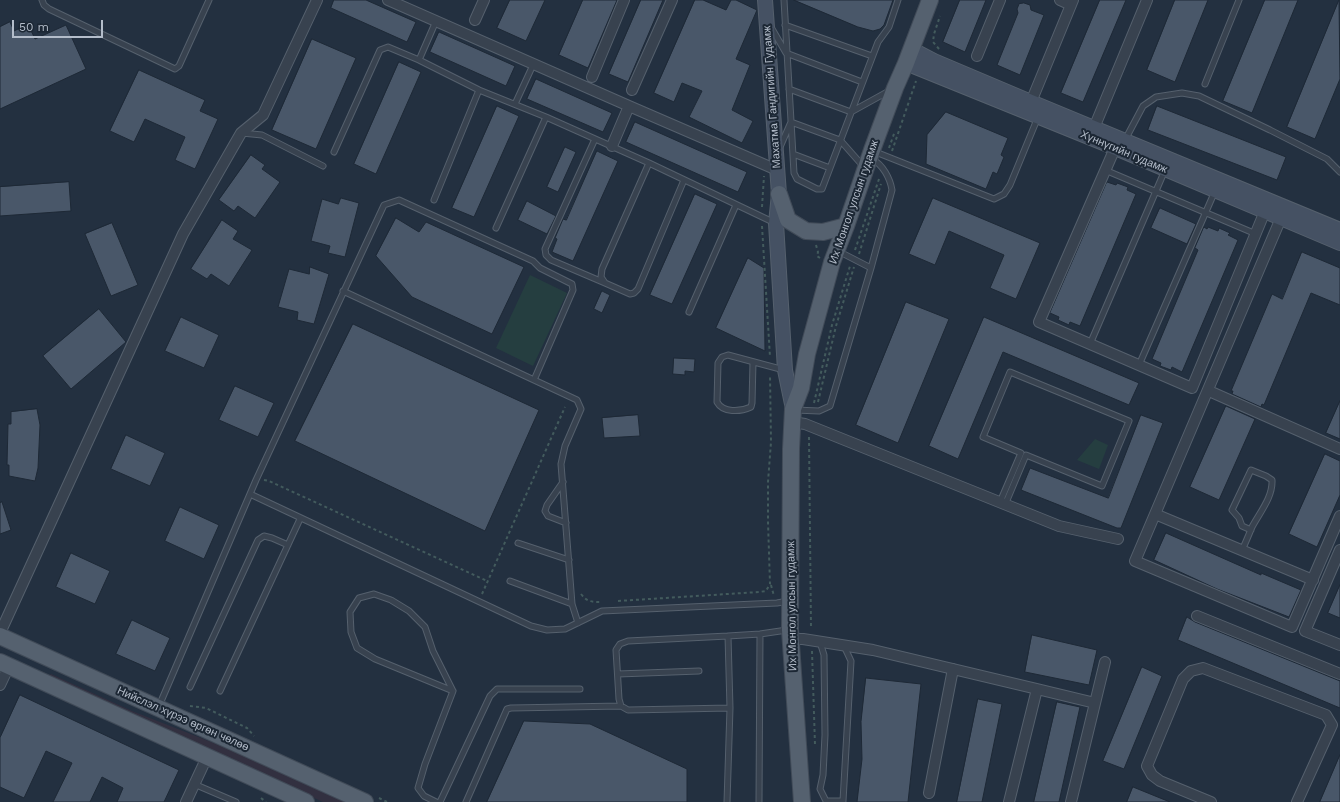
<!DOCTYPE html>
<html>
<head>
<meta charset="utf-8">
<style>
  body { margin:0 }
  #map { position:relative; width:1340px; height:802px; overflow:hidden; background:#233040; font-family:"Work Sans",sans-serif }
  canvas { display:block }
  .scale { position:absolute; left:12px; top:20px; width:91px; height:18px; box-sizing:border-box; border:2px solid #b4bdca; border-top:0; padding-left:5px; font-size:12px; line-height:14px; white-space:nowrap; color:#b4bdca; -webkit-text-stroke:3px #1c2734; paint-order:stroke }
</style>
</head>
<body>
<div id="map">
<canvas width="1340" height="802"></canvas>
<div class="scale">50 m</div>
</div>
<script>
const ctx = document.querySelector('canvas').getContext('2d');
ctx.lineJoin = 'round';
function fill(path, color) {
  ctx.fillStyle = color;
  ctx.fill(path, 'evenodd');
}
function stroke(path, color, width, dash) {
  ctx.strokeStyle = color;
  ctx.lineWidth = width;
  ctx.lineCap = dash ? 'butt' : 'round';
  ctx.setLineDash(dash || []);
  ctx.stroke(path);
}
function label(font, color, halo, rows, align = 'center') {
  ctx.font = font + ' "Work Sans",sans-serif';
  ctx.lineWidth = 4;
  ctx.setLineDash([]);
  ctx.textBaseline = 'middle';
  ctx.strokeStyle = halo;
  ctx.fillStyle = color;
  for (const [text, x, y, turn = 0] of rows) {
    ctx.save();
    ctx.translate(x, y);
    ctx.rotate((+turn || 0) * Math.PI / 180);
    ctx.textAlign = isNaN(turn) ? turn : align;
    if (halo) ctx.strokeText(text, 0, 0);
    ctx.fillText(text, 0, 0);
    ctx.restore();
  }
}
fill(new Path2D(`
  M51,674L132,711L247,756L347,802H323L49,677V675Z`), '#323040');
fill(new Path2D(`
  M530,275L567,293L533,366L496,348Z
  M1095,439L1108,445L1099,469L1077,460Z`), '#253e40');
const building = new Path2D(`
  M334,0H366L416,22L407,42L331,8Z
  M510,0H545L526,41L497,28Z
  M583,0H617L588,68L559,55Z
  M641,0H663L628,82L609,74Z
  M695,0H703L726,10L731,0H736L757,10L736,59L750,65L732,110L753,121L742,143L689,117L702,91L682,83L674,102L654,93Z
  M794,0H893L884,25L880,29L873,31L858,27Z
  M960,0H986L965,52L943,42Z
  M1100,0H1126L1083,102L1061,93Z
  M1175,0H1208L1175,82L1147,70Z
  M1265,0H1298L1252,113L1223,101Z
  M1339,0L1340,79L1315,139L1287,127Z
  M1024,3L1030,5L1031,10L1044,15L1020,75L997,65L1018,13L1017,9L1019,4Z
  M10,22L14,31L28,24L35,39L66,25L86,69L0,109V27Z
  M439,32L515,66L506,86L430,52Z
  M312,39L356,58L316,149L272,130Z
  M399,62L421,72L376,174L354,164Z
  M139,70L205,100L200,111L218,119L195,169L175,160L185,137L145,119L134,142L110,131Z
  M536,79L612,113L603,132L527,99Z
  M497,106L519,116L474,217L452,208Z
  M1157,106L1286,157L1277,180L1148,130Z
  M946,112L1008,138L1001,155L1004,157L997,174L993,172L986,189L926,164L927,135Z
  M635,122L747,172L738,192L626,142Z
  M565,147L576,152L558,192L547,187Z
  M597,151L618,161L573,261L552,252L557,239L555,238L563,219L566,220Z
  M251,155L265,165L262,169L280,182L255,218L238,206L234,211L219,200Z
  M69,182L71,211L0,216V187Z
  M1107,182L1116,185L1117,183L1128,187L1127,190L1136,194L1080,326L1070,322L1069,325L1058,320L1059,317L1050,313Z
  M695,194L717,204L672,304L650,295Z
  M341,198L359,203L345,257L328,253L330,246L311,241L322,199L338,204Z
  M933,198L1040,243L1016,299L990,288L1004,255L949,231L935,265L909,254Z
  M527,201L556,216L547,234L518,220Z
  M1160,208L1196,224L1187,244L1151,228Z
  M396,218L419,232L426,222L524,267L492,334L412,297L376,256Z
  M222,220L238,231L233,239L252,250L229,286L211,274L207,279L191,269Z
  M112,223L138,285L111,296L85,234Z
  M1204,227L1207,229L1208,227L1218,231L1219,228L1230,233L1228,235L1238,240L1182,372L1172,367L1171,370L1160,366L1161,363L1152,359L1198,250L1195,248Z
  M1302,252L1340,268V305L1311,293L1264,405L1262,404L1261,407L1232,394L1233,391H1231L1272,294L1282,299Z
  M748,258L764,268L765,351L716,328Z
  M310,267L329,274L314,324L297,320L298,312L278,307L289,269L309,274Z
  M602,291L610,295L602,313L594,309Z
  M906,302L949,319L898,443L856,425Z
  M99,309L126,342L71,389L43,356Z
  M181,317L219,335L204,368L165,351Z
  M984,317L1139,383L1129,405L1003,352L958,459L929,446Z
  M353,324L539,410L485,531L295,441Z
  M674,358L695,359L694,372L685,371V375L673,374Z
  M235,386L274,403L258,437L219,420Z
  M1340,401V439L1326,433Z
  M1226,406L1255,419L1219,500L1190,487Z
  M37,409L40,425L38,468L35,481L9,476V465H7L8,424H11V412Z
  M638,415L640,436L604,438L602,418Z
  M1141,415L1163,423L1121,528H1117L1021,490L1030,468L1108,498Z
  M126,435L165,453L150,486L111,469Z
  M1325,454L1340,461V495L1317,547L1289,534Z
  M2,502L11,530L0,534V503Z
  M180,507L219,525L204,559L165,541Z
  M1166,533L1261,575V573L1301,590L1289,617L1217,589L1154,560Z
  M71,553L110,571L95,604L56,587Z
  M1340,585V618L1328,613Z
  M1187,617L1195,622L1340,681V708L1178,640Z
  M132,620L170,638L155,671L116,654Z
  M1032,635L1097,650L1089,685L1025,672Z
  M1142,667L1162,676L1124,769L1103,761Z
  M866,678L921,684L908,802H857L862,759L861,722Z
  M20,695L179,770L164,802H117L123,788L102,777L90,802H53L72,763L46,751L24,798L0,787V738Z
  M978,699L1002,704L982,802H957Z
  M1057,702L1080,707L1059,802H1034Z
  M524,721L590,724L687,769V802H487Z
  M1340,755V802H1320Z
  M1133,787L1170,802H1127Z`);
fill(building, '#495769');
stroke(building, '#1e2936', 1);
const service = new Path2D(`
  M42,0L44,5L49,9L175,69L179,66L209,0
  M784,0L794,173L797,179L817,189H822L878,42L889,27L898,0
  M785,25L872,56
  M771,27L786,53L862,82
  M419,60L479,90L546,117L649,163L775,223
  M1205,84L1239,0
  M789,89L851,112L889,91
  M515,104L533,65
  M242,133L262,135L323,166
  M595,139L545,249L546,255L551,260L605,283
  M1125,140L1143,106L1156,97L1182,93L1199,96L1270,130L1327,159L1340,172
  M780,147L791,122L840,140L863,166
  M873,151L994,199L1004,194L1010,185L1038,117
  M334,152L380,50L388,47L419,60L436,21
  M793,154L830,168
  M649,163L602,269L601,277L605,283L630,294L634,293L638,289L684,180
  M1105,170L1256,234
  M434,200L479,90
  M496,228L546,117
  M871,268L892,190C890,178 883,165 872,159
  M689,312L736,205
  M1090,344L1165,170
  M753,362L752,403L751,407C740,412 723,413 717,402L718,363L722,357L728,355L784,370
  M1139,365L1215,191
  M534,380L577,400L581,409L565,446L561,464L572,604L578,623
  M795,410L819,411L830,406L871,268L838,251
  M563,482L547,505L545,511L548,516L566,523
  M250,494L531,626L547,630L565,629L602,611L777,603L788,601
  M1000,502L1021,453L983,437L1010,372L1129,421L1102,486L1026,455L1005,505
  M518,543L569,560
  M1242,550C1246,542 1249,534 1252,527C1260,512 1273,497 1272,480L1266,476L1251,470L1232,510L1239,518L1242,526L1251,530
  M510,581L572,604
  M728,636L628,641L620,644L616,650L619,699L621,706L628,710L730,708
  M820,642L824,655L825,735L823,775L820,789L826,801H843L851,661L844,646
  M618,674L699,671
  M190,687L258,540L264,536L272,538L288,545
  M220,691L300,519
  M159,706L256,480L384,205L399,200L533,261L540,268L572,284L573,290L534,380L343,291
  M194,784L236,802
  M436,802L424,796L418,788L425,764L453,691L433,651L425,627L409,611L391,600L374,594L359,598L350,612L351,632L357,648L375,659L453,691
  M440,802L490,696L497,689H580
  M466,802L507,709L511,708L621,706
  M727,802L730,708L728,636L760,634L787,630
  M759,802L760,634`);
const minor = new Path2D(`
  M388,0L629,106
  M1060,0L1071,5
  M475,20L484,0
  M977,56L1000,0
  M592,77L624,0
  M632,90L672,0
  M1031,102L1073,0
  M1094,128L1147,0
  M612,146L629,106L777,170
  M1115,148L1039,322L1192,388L1265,211
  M1281,218L1135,561L1292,627L1340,516
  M1209,391L1340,449
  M792,422L805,424L1059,526L1118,539
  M1155,514L1313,580
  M1340,550L1305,631L1340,645
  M1197,616L1340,674
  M0,633L183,234L241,133L263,115L317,0
  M790,639H803L873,650L1037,689L1009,802
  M0,685L9,666
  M1037,689L1095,703
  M929,793L953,669
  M186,802L207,757
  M1071,802L1105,662
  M1211,802L1160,781L1152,775L1147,766L1183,679L1191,671L1203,668L1326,715L1332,725L1297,802`);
const secondary = new Path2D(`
  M765,0L779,194L776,223L785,370L793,409
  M911,49L934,61L1031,102L1340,230
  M906,63L1111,146L1340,243`);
const primary = new Path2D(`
  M779,194L788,220L806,231L823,232L846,226
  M0,636L365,802
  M0,662L306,802
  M802,802L790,630L791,449L793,409L801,388L807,354L832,262L846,226L872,150L895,88L906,63L930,0`);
stroke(service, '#55606d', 7);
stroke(minor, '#55606d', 12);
stroke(secondary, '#55606d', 16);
stroke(primary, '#414b58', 18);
stroke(new Path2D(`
  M939,49L933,42L934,34L940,16
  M889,148L895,131
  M892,151L916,81
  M762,207L764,176
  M762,226L770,357
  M816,245L818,252L817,256L820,258
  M855,250L879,179
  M859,254L881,184
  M818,402L836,326L854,267
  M814,403L832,325L850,266
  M809,437L811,629
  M264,480L269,481L487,581
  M771,585L774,596
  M482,594L565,407
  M581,594C587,602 592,602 601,602
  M618,601L759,592L766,591L770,584L768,522V482L771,442L770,375
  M812,651L815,745
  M190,706L206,708L247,728L254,736
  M261,798L266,802
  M379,798L387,802`), '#435b5d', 2, [3, 3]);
stroke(service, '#38424f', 5);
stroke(minor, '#38424f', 10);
stroke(secondary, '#455163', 14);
stroke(primary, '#55616f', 16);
label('11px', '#b4bdca', '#1c2734', [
  ["Махатма Гандигийн Гудамж",772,97,-94],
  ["Хүннүгийн гудамж",1124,152,23],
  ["Их Монгол улсын гудамж",854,202,-71],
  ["Их Монгол улсын гудамж",792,606,-91],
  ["Нийслэл хүрээ өргөн чөлөө",183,719,24]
]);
</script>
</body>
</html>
